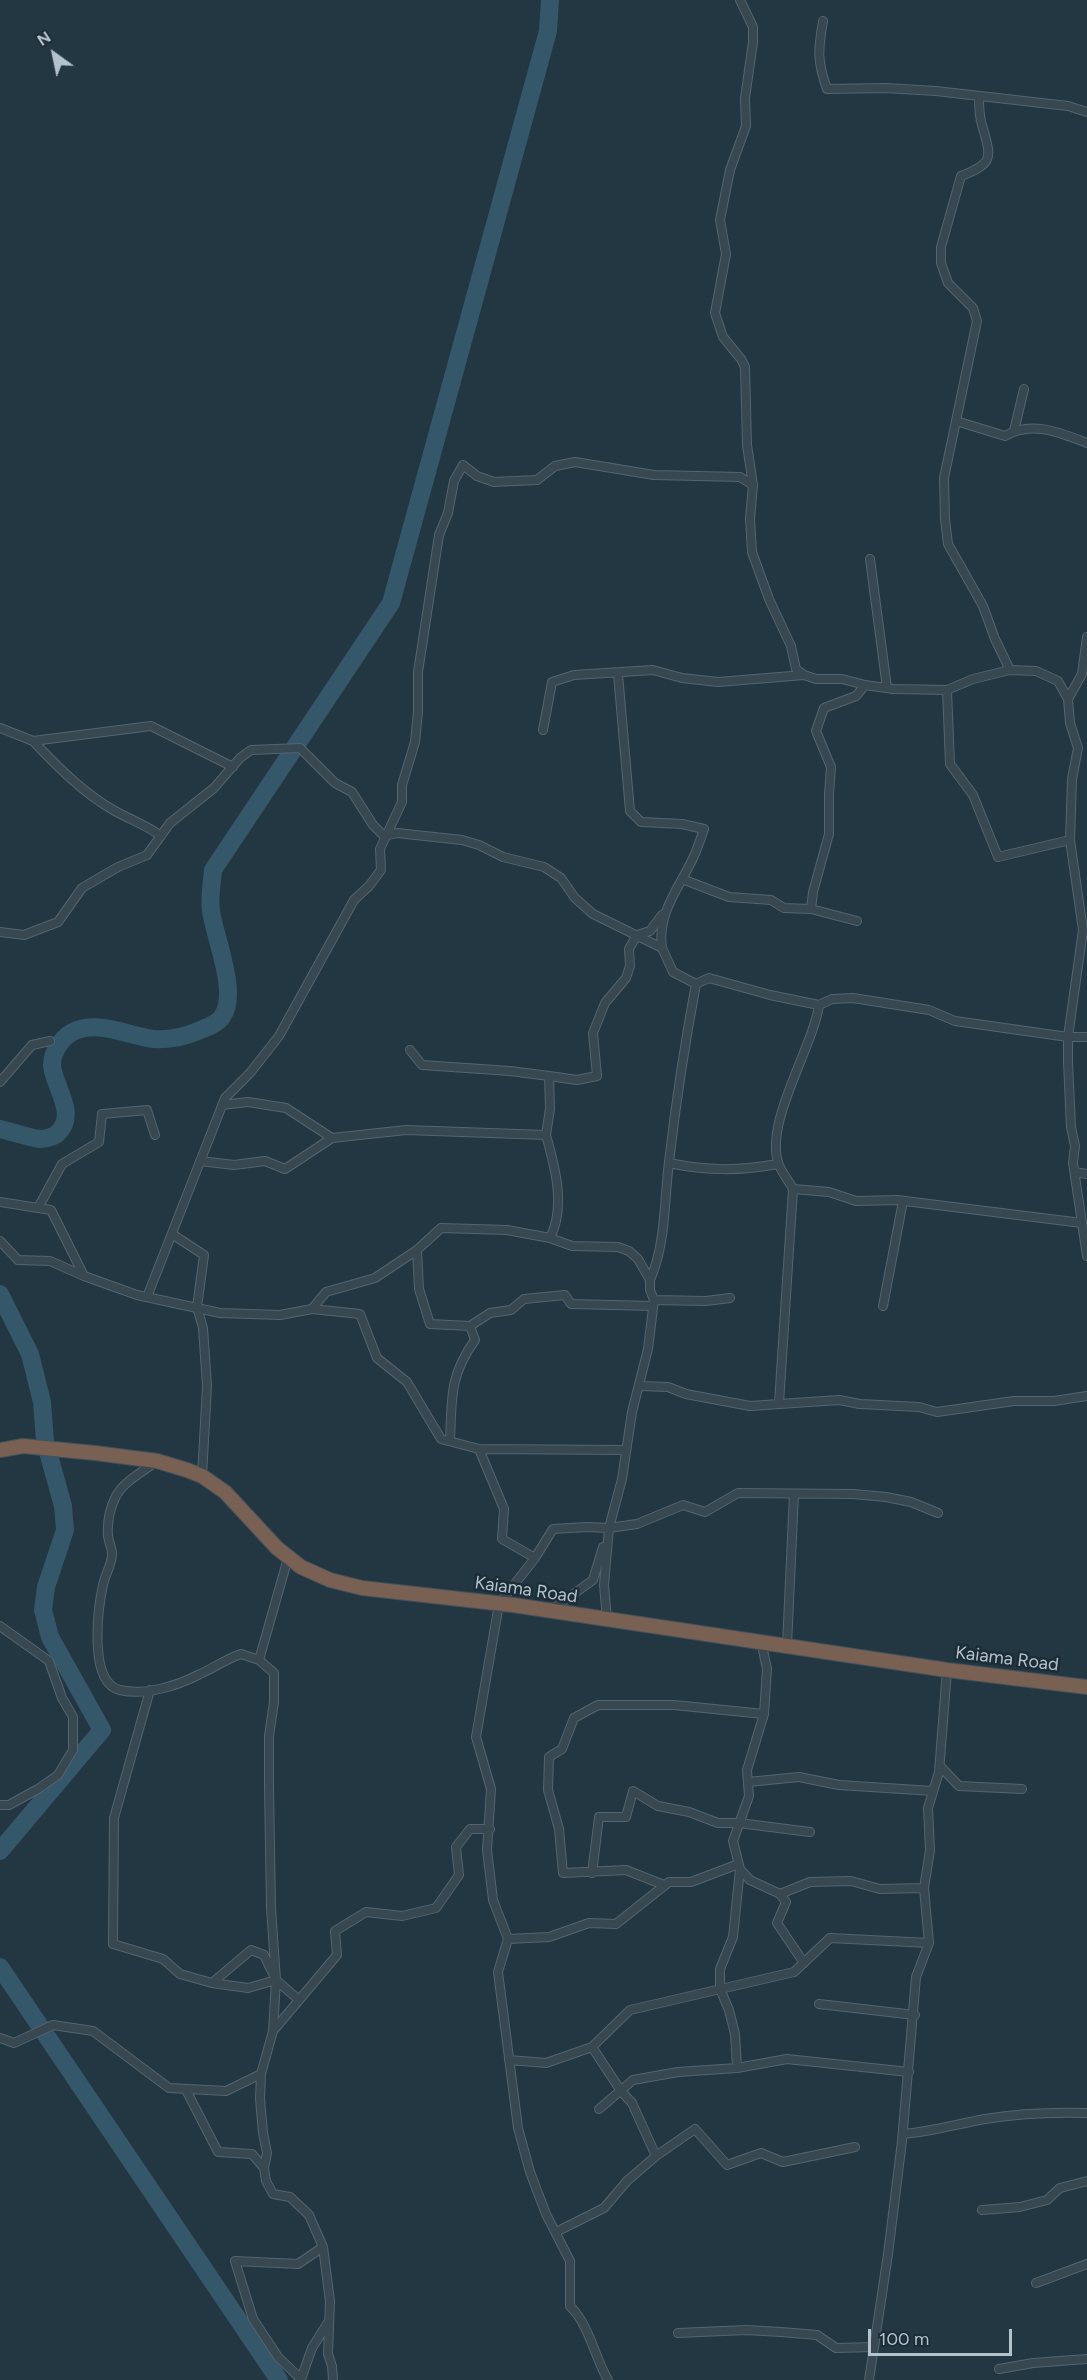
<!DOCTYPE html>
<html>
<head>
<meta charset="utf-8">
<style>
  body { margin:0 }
  #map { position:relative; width:1087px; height:2380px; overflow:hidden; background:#223742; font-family:Figtree,sans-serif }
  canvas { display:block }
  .north { position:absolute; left:24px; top:24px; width:60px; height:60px; -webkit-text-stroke:4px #1c2d37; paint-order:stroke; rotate:327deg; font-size:16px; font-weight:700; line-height:24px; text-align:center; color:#b4c2cc }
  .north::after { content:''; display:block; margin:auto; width:21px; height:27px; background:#b4c2cc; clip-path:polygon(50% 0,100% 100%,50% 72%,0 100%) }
  .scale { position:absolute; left:868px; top:2329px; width:144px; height:27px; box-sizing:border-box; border:3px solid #b4c2cc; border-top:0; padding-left:8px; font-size:18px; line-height:21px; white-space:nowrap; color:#b4c2cc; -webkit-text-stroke:4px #1c2d37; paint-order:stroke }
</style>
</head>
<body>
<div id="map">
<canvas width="1087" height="2380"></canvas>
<div class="north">N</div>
<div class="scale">100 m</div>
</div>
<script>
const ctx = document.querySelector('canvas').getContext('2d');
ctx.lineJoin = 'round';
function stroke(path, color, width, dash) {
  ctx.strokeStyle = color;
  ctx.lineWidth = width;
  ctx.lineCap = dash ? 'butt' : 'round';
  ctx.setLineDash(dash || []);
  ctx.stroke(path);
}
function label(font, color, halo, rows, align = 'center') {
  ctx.font = font + ' Figtree,sans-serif';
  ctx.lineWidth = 5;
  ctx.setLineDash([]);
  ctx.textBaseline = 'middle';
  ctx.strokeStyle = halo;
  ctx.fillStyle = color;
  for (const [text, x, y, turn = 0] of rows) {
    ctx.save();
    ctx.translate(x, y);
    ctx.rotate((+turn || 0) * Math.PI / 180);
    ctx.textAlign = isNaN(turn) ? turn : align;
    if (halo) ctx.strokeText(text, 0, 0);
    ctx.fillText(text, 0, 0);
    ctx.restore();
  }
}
stroke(new Path2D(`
  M0,1129C13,1132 27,1137 40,1139C45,1139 53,1137 57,1134C79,1114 53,1086 52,1065C52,1051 63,1035 77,1030C101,1021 129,1036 154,1039C169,1040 184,1037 198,1031C206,1028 217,1024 222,1017C239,993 215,939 211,911C209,898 212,883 213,870L391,603L548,31L550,0
  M0,1294L30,1354L42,1402L45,1441L63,1506L65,1530L46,1587L43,1610L50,1637L102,1730L0,1851
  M0,1967L279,2380`), '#34576a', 18);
const street = new Path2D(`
  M740,0L753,27V42L745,98L746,126L730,170L720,220L726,254L715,313L723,337L741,359L745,367L747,445L753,485L750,518L752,552L769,599L791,646L796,669L804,675L816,679H842L865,685L893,689L947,690L950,764L973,795L998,857L1070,840L1083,930L1068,1037V1062L1071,1127L1075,1146L1073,1163L1087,1256
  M823,21C818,50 817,61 827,89L885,88L936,91L1068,106L1087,112
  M979,97C979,106 979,116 982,125C991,157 995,163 961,176L941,247V263L948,283L973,308L977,321L944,478L945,519L948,544L983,606L995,639L1010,670
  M956,421L1005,436C1032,420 1061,433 1087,443
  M1014,431L1024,389
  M870,559L887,688
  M618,674L630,811L641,822L682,824L704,829C701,838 698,847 694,856C680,887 657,912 662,948
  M947,690L973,679L1010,670L1036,671L1058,681L1068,699
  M0,728L33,741L151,726L233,767
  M543,730L552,682L574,675L653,670L682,678L718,682L804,675
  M33,741C57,766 84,794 115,811C131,820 146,825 161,836
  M1070,840L1072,779L1078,748L1070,723L1068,699L1082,674L1087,637
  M682,879L729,897L771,900L784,908L811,909
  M857,921L811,909L813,892L829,834V794L831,767L816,731L824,708L856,696L865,685
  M0,932L24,935L58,922L82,888L118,867L147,855L170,823L214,788L240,758L251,750L300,748L335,783L352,792L373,825L384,836L397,833L462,840L479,845L503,857L544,867L561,878L575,898L593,914L662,948L673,972L696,984L709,978L770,995L819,1005C813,1048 763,1124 779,1165C782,1173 789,1181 793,1189L829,1192L856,1201L897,1200L1082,1223
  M819,1005L832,999L853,998L929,1010L955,1021L1068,1037H1087
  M410,1050L422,1065L510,1071L549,1076L550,1109L546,1135
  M549,1076L577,1080L597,1076L593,1033L605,1003L626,978L630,966L629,949L637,935L650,931L662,915
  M0,1082L32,1045L50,1041
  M222,1105L248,1102L286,1108L332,1138L406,1130L546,1135C555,1167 566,1207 550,1238
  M200,1161L234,1165L265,1161L285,1169L332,1138
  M669,1163C707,1171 739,1171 778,1164
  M1075,1172L1087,1174
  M0,1202L51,1210L84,1276
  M38,1208L62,1164L99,1142L102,1114L147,1110L155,1135
  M172,1234L204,1255L197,1307L203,1328L207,1386L202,1476
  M0,1241L18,1260L50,1261L84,1276L137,1295L220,1313L280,1315L312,1309L326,1292L375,1278L417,1250L441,1228L507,1230L550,1238L572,1246L618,1247L629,1251L638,1259L650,1280V1290L654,1300L648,1349L632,1412L622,1479L609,1528L604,1585L607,1619
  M417,1250L419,1289L430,1324L470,1326
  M650,1280C666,1244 664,1201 669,1162C676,1102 685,1042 696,984
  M147,1297L225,1098L250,1073L279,1036L354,900L369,886L381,870L380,849L402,802V785L415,742L418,712V672L439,535L448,513L454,481L463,465L477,476L494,482L537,480L555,466L575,462L654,475L740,477L753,485
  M654,1300L706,1301L730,1298
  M883,1306L903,1201
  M312,1309L360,1314L377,1358L407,1382L441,1439L479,1449L626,1450
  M640,1386L668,1387L686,1394L750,1406L839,1400L860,1404L919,1407L937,1412L1014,1401H1054L1087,1396
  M779,1403L793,1189
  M450,1441C452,1399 449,1376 475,1340L470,1326L490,1313L511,1310L524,1299L565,1295L571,1304L653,1306
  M479,1449L504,1509L502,1539L535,1558L499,1604L476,1737L491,1789L487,1850L493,1900L508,1939L498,1972L518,2128L530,2172L546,2214L570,2261V2306C590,2326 594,2356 608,2380
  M157,1461C144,1471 124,1481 116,1496C110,1508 107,1523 108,1536C109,1543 112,1548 112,1554C112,1564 105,1575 103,1585C98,1608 88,1683 120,1690C145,1696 177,1686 200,1674C214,1668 226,1659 241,1654L259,1660L274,1673V1702L269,1736V1786L271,1908L276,1980L273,2031L261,2074L260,2099L263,2133L267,2153L264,2168L266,2181L273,2194L290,2197L309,2215L323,2247L330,2301L328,2354L332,2366L333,2380
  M535,1558L553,1529L587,1527L609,1528L637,1524L683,1505L705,1512L738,1493L853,1494L886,1497L911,1502L938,1513
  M551,1610L593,1580L603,1547
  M0,1626L49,1661L62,1698L73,1717V1750L58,1775L38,1789L9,1805H0
  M787,1645L794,1494
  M259,1660L288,1558
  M150,1690L114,1818L113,1944L163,1959L180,1974L212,1983
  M940,1766L959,1786L1022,1789
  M748,1782L799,1777L839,1785L933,1791
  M592,1873L599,1817H626L633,1791L658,1806L689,1812L718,1823H739L810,1832
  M664,1885L626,1870L563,1873L559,1829L548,1790L549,1757L562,1749L574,1718L598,1705H674L764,1714
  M780,1894L786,1902L777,1923L804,1963
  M508,1939L549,1937L589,1923L616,1924L669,1882H691L736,1865L750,1880L780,1894L810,1882L851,1881L880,1889L924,1888
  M276,1980L248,1988L212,1983L251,1950L264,1955L276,1980L299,2000
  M819,2004L915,2015
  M273,2031L337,1955L335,1931L366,1912L402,1916L436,1908L459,1875L456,1847L470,1829H490
  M0,2038L14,2043L53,2025L93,2031L169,2088L226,2091L261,2074
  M509,2060L546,2063L592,2047L630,2010L794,1972L830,1938L929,1943
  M737,2068L735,2034L729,2010L720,1989V1969L733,1937L740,1869L733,1841L749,1796L747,1770L764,1714L767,1669L761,1641
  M186,2090L218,2152L252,2154L264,2168
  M599,2109L633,2080L678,2072L737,2068L787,2059L909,2072
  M903,2134C931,2132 957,2124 985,2119C1016,2114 1055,2112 1087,2113
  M656,2156L695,2129L727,2165L761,2153L783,2162L855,2147
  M982,2210L1020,2207L1047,2200L1060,2188L1087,2181
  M556,2232L604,2208L627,2181L656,2156L632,2103L621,2091L592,2047
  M323,2247L298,2264L235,2261L253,2319L278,2357L301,2379L312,2348L329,2321
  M1036,2283L1087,2264
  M678,2333L746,2330L781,2332L817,2335L836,2348L874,2347
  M999,2369L1033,2363L1087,2359
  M869,2380L888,2254L902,2141L916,1977L929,1943L924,1888L930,1850L928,1808L939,1772L947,1670`);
const highway = new Path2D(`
  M0,1450L23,1446L95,1453L157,1461L187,1470L202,1476L225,1492L277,1548L301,1567L330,1580L362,1588L513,1605L947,1670L1087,1687`);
stroke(street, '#55656f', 10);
stroke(highway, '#42525c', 16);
stroke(street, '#374851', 8);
stroke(highway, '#786153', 14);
label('18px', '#b4c2cc', '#1c2d37', [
  ["Kaiama Road",526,1590,8],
  ["Kaiama Road",1007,1659,7]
]);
</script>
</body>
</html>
